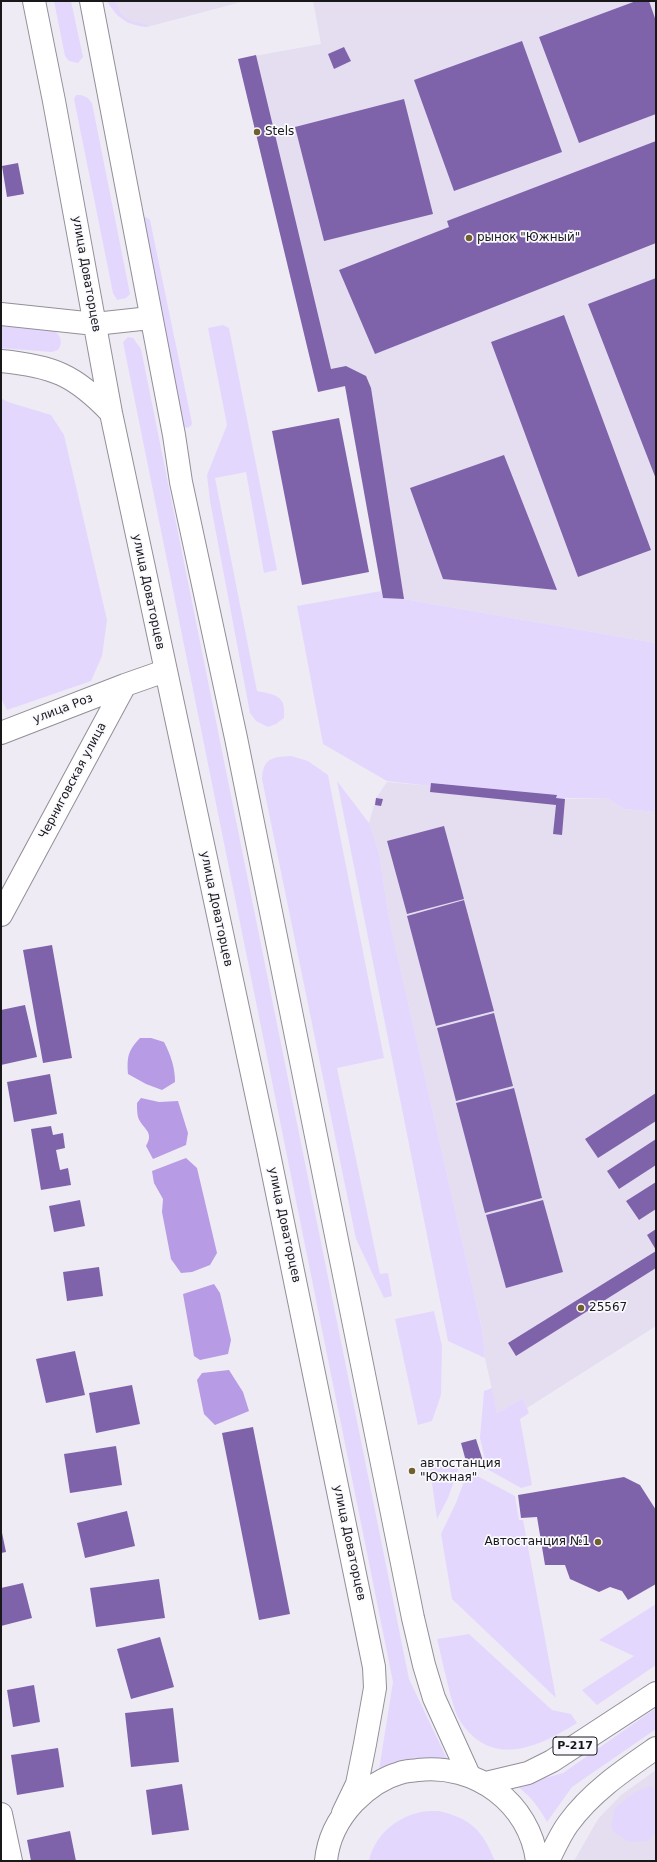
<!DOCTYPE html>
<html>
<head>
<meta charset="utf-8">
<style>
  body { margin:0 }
  #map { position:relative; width:657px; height:1862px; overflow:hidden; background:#eeebf5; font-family:"DejaVu Sans",sans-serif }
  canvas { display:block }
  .frame { position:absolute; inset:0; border:2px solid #18171a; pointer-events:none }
</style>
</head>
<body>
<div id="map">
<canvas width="657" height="1862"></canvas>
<div class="frame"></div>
</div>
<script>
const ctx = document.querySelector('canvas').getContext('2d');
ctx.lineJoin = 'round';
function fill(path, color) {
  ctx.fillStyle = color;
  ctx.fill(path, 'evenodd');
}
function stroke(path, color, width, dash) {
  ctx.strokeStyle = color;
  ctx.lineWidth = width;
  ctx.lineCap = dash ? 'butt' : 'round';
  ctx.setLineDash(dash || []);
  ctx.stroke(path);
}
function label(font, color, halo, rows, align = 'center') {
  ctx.font = font + ' "DejaVu Sans",sans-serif';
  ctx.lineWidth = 3.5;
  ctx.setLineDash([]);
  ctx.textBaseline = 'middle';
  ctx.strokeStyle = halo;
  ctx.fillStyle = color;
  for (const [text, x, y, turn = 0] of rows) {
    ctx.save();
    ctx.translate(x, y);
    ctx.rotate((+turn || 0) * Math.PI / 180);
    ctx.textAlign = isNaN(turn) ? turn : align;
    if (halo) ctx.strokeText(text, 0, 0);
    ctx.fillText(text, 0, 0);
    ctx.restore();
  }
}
fill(new Path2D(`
  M107,1H245L147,27L128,23L117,15Z
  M313,1H656V643L404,599L383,598L345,387L318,392L238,59L321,44Z
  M387,782L431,786V783L557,795L565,799L607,798L624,809L656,812V1326L527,1408L523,1398L497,1413L485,1358L482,1329L389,918L379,853L369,823L376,798Z
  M656,1770V1861H574L598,1819L621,1795Z`), '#e4def0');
fill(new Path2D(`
  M54,1H71L83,57L78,63L69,61L65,56Z
  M107,1H116C120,21 131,21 148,25L147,27C129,26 116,17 107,1Z
  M76,95C84,95 87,96 92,103L130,294L126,298L117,300L113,293L74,99Z
  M143,217H146L150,220L192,423L191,426L187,428L182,426Z
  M223,325L229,328L277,570L264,573L246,472L215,478L257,691C276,695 286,695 284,718L276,724L268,727L256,721L250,713L210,501L207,475L227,425L208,328Z
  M1,326L51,329C60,333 64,342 58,350L52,352L1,348Z
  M128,337L133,338L141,349L409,1679L447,1759C419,1756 405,1760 379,1770L393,1682L123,342Z
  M1,398L8,402L51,415L64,435L107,620L102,656L91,681L7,710L1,698Z
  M381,591L383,598L404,599L656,643V812L624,809L607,798H556V795L432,783L431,786L387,781L323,744L297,606Z
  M291,756L308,761L328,775L384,1058L337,1068L380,1274L388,1273L392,1296L384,1298L356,1239L262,779C263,758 272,757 291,756Z
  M337,781L369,823L379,853L389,918L482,1329L485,1358L448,1341Z
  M434,1311L442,1346L441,1395L432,1421L418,1425L395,1319Z
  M492,1388L497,1413L523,1398L529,1413L520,1419L532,1485L521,1488L487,1469L480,1438L484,1391Z
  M450,1463L459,1467L448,1498L437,1519L430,1469Z
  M468,1471L515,1496L519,1520H523L556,1698L452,1599L441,1534L456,1503Z
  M656,1604V1665L597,1705L582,1690L634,1656L599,1640Z
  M469,1634L552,1710L571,1714L577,1723C548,1741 508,1763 476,1739C468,1732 460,1723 456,1713C448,1689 443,1663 437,1639Z
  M656,1708V1729L572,1787L547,1822C539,1807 530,1796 517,1786L563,1773Z
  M650,1786L656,1788V1832L648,1841L629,1842L615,1833L611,1826L615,1808L635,1792Z
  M439,1811C472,1819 482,1830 495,1861H369C374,1837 394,1819 417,1813C423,1811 432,1811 439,1811Z`), '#e4d7fe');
fill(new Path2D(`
  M140,1038H151L164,1042C171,1056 175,1067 175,1082L162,1090L146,1084L128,1074C127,1056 128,1051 140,1038Z
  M141,1098L159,1102L178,1101L188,1133L186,1145L153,1159L146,1146C155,1131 142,1129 138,1117C137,1113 137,1108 137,1103Z
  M186,1158L197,1168L217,1253L210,1265L192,1272L181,1273L171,1259L162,1212L163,1199L154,1183L152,1171Z
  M214,1284L220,1293L231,1340L228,1354L200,1360L194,1356L183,1294Z
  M229,1370L243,1392L249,1411L215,1425L204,1414L197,1380L202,1373Z`), '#b79be5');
fill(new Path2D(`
  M636,1H649L656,21V114L579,143L539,37Z
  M522,41L562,152L454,191L414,80Z
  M344,47L351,61L334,69L328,54Z
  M256,55L331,369L346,366L366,376L371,388L404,599L383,598L345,386L318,392L238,59Z
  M404,99L433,214L324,241L295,127Z
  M656,141V243L375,354L339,270L449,227L447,221Z
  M18,163L24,194L7,197L2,166Z
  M656,278V479L588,304Z
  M564,315L651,550L578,577L491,342Z
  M339,418L369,572L302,585L272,431Z
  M504,455L557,590L443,579L410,488Z
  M431,783L557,795L556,798L565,799L562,835L553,834L556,805L430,792Z
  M376,798L383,799L381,806L375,805Z
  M444,826L464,899L407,914L387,841Z
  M464,900L494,1011L436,1026L407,916Z
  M52,945L72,1058L43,1063L23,950Z
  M25,1005L37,1057L1,1065V1010Z
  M494,1013L513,1086L456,1101L437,1028Z
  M50,1074L57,1114L14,1122L7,1082Z
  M514,1088L542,1198L485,1213L456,1103Z
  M656,1093V1121L598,1158L585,1139Z
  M51,1126L53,1135L63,1133L65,1148L56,1150L60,1170L68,1168L71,1185L41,1190L31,1129Z
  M656,1139V1165L619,1189L607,1171Z
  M656,1182V1209L639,1220L626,1201Z
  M80,1200L85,1226L54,1232L49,1206Z
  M543,1200L563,1272L506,1288L486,1215Z
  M656,1229V1250L647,1235Z
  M656,1251V1268L516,1356L508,1343Z
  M99,1267L103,1296L67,1301L63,1272Z
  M75,1351L85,1395L46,1403L36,1359Z
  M132,1385L140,1424L96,1433L89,1393Z
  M253,1427L290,1614L259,1620L222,1433Z
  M476,1439L483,1461L467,1465L461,1443Z
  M116,1446L122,1485L70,1493L64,1454Z
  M624,1477L640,1485L656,1510V1584L628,1600L622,1591L610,1587L599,1592L570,1579L565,1565H545L537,1517L521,1518L518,1495Z
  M127,1511L135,1546L85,1558L77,1523Z
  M1,1528L6,1552L1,1553Z
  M159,1579L165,1618L96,1627L90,1588Z
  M23,1583L32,1618L1,1626V1588Z
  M160,1637L174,1687L131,1699L117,1649Z
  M34,1685L40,1722L13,1727L7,1690Z
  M173,1708L179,1762L131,1767L125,1713Z
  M58,1748L64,1787L17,1795L11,1755Z
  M182,1784L189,1830L152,1835L146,1790Z
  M70,1831L76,1861H31L27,1840Z`), '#7f63aa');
const minor = new Path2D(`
  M1,733L125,685
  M1,915L125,685L165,671
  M1,1814L11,1861`);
const major = new Path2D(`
  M34,1L54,101L111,413L268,1149L374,1667L375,1688L365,1744L357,1784L343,1813
  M91,1L174,435L181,482L236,738L413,1618L424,1665L434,1698L469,1775
  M1,314L95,324L150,318
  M1,361C53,366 75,375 111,413
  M486,1783L528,1773L552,1761L656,1693
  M326,1861C328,1839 339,1818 354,1802C367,1789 382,1778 400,1773C405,1771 412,1771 418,1770C475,1763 530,1803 537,1861
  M548,1861C554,1849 560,1835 568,1824C591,1792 624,1770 656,1748`);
stroke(minor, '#928f98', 24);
stroke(major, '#928f98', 24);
stroke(minor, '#fff', 22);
stroke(major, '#fff', 22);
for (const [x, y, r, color] of [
  [257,132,4,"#71602e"],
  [469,238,4,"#71602e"],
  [581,1308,4,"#71602e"],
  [412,1471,4,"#71602e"],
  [598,1542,4,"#71602e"]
]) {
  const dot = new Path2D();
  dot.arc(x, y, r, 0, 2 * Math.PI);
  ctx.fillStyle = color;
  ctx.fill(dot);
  stroke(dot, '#faf9fd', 1.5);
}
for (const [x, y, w] of [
  [575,1746,44]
]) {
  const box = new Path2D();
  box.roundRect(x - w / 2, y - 9, w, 18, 3);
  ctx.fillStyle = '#faf9fd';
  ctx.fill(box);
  stroke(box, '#18171a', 1);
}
label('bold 11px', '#18171a', null, [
  ["Р-217",575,1746]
]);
label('12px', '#18171a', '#faf9fd', [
  ["Stels",265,132],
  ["рынок \"Южный\"",477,238],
  ["25567",589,1308],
  ["автостанция",420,1464],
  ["\"Южная\"",420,1478],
  ["Автостанция №1",590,1542,"right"]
], 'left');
label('12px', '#18171a', '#faf9fd', [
  ["улица Доваторцев",86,274,80],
  ["улица Доваторцев",148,592,78],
  ["улица Роз",63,709,-21],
  ["Черниговская улица",73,781,-62],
  ["улица Доваторцев",216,909,78],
  ["улица Доваторцев",284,1225,78],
  ["улица Доваторцев",349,1543,78]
]);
</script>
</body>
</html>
